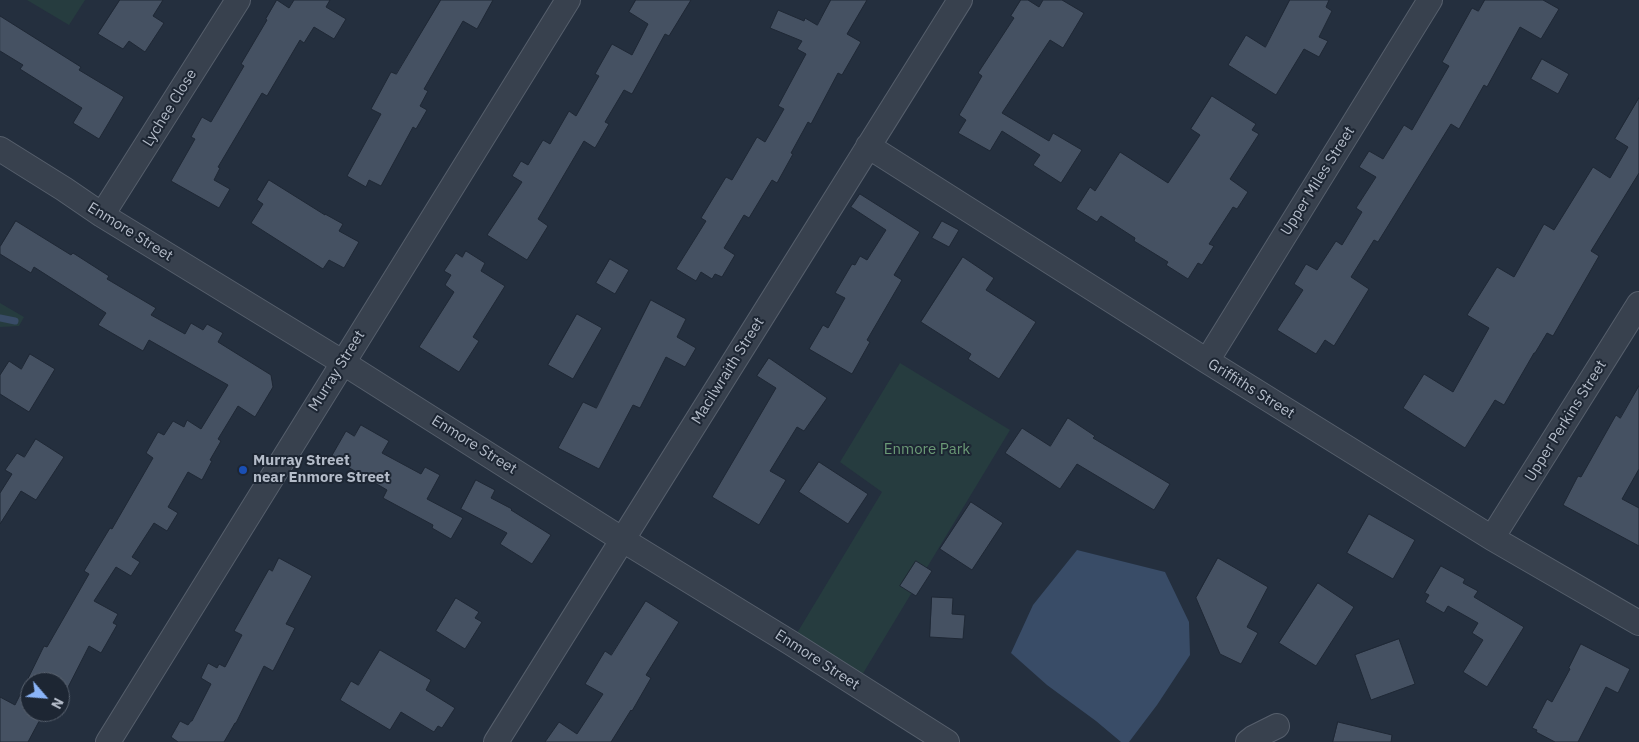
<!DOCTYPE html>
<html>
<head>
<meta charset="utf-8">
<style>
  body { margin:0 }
  #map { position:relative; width:1639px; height:742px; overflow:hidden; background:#242f3e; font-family:"IBM Plex Sans",sans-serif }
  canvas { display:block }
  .north { position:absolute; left:20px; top:672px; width:50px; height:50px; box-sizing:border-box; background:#1d2633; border:1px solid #59626f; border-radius:50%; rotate:117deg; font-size:14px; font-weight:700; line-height:20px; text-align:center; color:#b4bcc9 }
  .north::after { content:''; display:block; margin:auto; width:18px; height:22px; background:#8ab4f8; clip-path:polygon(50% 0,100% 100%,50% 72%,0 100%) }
</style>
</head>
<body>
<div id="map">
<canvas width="1639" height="742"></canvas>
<div class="north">N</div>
</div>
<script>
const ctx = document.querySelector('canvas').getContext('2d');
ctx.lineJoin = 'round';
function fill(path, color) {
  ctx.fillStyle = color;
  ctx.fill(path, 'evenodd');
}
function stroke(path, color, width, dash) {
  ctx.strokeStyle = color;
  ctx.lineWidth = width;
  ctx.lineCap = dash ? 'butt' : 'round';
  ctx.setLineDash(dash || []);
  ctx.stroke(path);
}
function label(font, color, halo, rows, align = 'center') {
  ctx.font = font + ' "IBM Plex Sans",sans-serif';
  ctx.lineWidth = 4;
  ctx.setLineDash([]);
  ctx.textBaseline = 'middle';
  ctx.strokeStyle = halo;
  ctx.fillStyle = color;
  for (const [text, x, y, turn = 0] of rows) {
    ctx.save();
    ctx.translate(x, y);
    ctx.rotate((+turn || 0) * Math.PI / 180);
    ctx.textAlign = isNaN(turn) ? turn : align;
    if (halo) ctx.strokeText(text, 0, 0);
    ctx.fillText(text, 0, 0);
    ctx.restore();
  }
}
fill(new Path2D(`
  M27,0H85L69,25Z
  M0,303L24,317L19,326L0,327Z
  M900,363L1010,430L856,685L791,643L882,492L840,462Z`), '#263c3f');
fill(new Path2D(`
  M1077,550L1165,572L1189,622L1190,655L1157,705L1129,742H1121L1096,721L1047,685L1011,653L1033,605Z`), '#394c67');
stroke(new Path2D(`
  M0,318L15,321`), '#394c67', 7);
const building = new Path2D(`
  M120,0H163L153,16L164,23L145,52L129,41L123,49L98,34Z
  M277,0L289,8L294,0H330L326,7L346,19L334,39L314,27L304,43L300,40L267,96L262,93L218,167L220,168L214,180L230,189L219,208L171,181L195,139L191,137L202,117L211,122L244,66L241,64L267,20L266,19Z
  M441,0H493L477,29L463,21L424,89L428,91L420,106L427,110L416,129L413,127L381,186L369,180L366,187L347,176L381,114L371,109L391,72L396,74Z
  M636,0H691L669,36L665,34L632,94L624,90L605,122L609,124L595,148L584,141L538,219L548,226L527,260L487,235L522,182L512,176L521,161L528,165L543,140L550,144L569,111L576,116L599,76L595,74L612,44L632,55L648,24L629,12Z
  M831,0H867L847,34L861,42L842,75L838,73L811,124L808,122L791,153L793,154L777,183L772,180L749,218L744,215L724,248L735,255L722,277L715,274L712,279L701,272L696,281L676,269L706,221L701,218L726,177L732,180L757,137L765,142L784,109L778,106L806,54L797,49L802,41L770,28L778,10L804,21L805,18L817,25Z
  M1021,0H1028L1039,7L1043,0H1062L1084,13L1063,48L1050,40L1002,113L1049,141L1053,133L1082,150L1061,183L1033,165L1040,155L1002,131L990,151L958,133L966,120L959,115L982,76L978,73L1014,18L1011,16Z
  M1290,0H1329L1326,7L1332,11L1319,37L1328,41L1319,57L1304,49L1276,95L1228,65L1246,35L1265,47Z
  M1485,0H1543L1559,9L1541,39L1520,27L1487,87L1484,85L1459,129L1451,124L1378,242L1374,240L1351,277L1369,289L1334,346L1325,340L1316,354L1277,330L1303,290L1294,284L1306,264L1317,270L1336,241L1342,245L1362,212L1356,208L1376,177L1359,167L1369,151L1383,159L1404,125L1412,130L1449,66L1442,62L1472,8L1478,11Z
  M0,16L81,67L79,70L124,97L99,139L73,123L82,108L20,69L23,65L0,51Z
  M1542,59L1569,74L1558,94L1531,79Z
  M1212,96L1256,124L1252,130L1259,134L1230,179L1248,192L1237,209L1233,207L1209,244L1214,246L1202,265L1198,263L1188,279L1166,265L1168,262L1134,241L1135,238L1101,216L1097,222L1076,209L1090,187L1095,191L1120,152L1168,183L1200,135L1191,129Z
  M1639,98V173L1591,251L1599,256L1553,336L1547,333L1535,353H1534L1504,405L1495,400L1465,448L1403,408L1424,374L1453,392L1489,328L1467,315L1497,267L1514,277L1544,224L1554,230L1593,167L1610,178L1628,147L1615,139Z
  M269,180L325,215V214L343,224L339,231L359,242L344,268L329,260L323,269L251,223L263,204L257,200Z
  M860,194L920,232L894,275L902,280L867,340L870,342L852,374L809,349L823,325L828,328L845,298L835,293L852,264L855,265L860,256L867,260L886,230L851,207Z
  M16,221L71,255L73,253L109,276L107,279L156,308L151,315L185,334L191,323L203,330L207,324L223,333L218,342L271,375L273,387L255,417L238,406L218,439L221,441L210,460L212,461L202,480L188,472L168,507L178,513L167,531L154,523L132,557L140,562L131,576L116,567L94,601L118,614L113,623L117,625L101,653L89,646L60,703V682H30V712H44L28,742H0V697L15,705L44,646L47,647L89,574L84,571L110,528L112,529L153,458L146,453L158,432L164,435L173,421L184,427L187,420L201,429L228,385L149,340L143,351L98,325L106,313L34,267L31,273L0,254V247Z
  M942,221L959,230L949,247L932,238Z
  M466,251L485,263L481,271L505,286L473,337L479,341L459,372L419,347L454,292L445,285L451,275L444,271L456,253L462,257Z
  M963,257L994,278L986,290L1036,322L999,379L968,359L971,354L921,322Z
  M610,259L629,270L615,294L596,283Z
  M651,300L686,319L677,337L696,348L685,367L666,357L640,408L633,405L599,469L558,448L583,402L596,408Z
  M577,314L602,328L573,379L548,365Z
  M30,354L55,369L29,412L0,394V375L9,361L21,369Z
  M769,358L827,398L804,431L797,427L770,471L786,480L759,525L712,497L776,388L757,376Z
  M1639,386V469L1622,499L1639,508V546L1563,505L1578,476L1581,477L1616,415L1620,418Z
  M1068,418L1095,436L1093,438L1170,484L1154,510L1077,464L1060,489L1005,453L1022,428L1050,446Z
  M361,425L389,441L382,453L421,474L425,467L440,475L427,499L463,518L451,539L432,528L433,525L383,498L387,490L331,457L346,431L354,436Z
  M36,439L64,457L36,500L21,491L0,524V493L12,474L5,470L17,453L24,457Z
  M819,462L868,494L848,524L799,492Z
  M476,480L495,490L491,498L512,509L511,510L551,535L532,564L500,544L507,533L461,509Z
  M971,502L1003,523L972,570L940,549Z
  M1369,514L1415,540L1393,579L1347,553Z
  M279,558L312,576L286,624L295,628L273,671L264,666L236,723H235L224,742H178L171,737L180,721L188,725L191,721H192L211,684L201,678L208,663L217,668L219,664L225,667L242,635L234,631L269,569L272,571Z
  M1218,558L1268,587L1247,627L1258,633L1241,664L1220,654L1196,598Z
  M916,561L932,571L916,596L900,586Z
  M1441,566L1465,579L1463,583L1478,591L1474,597L1524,627L1487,687L1463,672L1483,640L1472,633L1478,623L1448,606L1444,613L1425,602L1429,595L1425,593Z
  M1318,583L1354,607L1316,666L1279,643Z
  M932,597L953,598L952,614L965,615L963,639L930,637Z
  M456,598L479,612L475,618L482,622L465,649L436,631Z
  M646,601L679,622L646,675L651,678L632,711L631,710L611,742H545L559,722L577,734L603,694L585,684L605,651L611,655Z
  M1399,639L1415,684L1371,700L1355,655Z
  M1581,644L1630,669L1618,693L1606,687L1578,742H1555L1536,732L1537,730L1532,728L1547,699L1552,702L1570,669L1569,668Z
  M380,650L431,680L426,690L455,708L442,728L438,726L434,732L401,712L390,730L340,700L351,681L358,685Z
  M1338,722L1392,735L1391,742H1333Z`);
fill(building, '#455162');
stroke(building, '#1f2835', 1);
const minor = new Path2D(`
  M868,146L1207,361L1492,538L1639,623
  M0,149L64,189L102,215L342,362L623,540L791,643L947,742
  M102,215L238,0
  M1207,361L1430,0
  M1492,538L1639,304
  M108,742L568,0
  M496,742L960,0
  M1248,742L1253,738L1277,726`);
stroke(minor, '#565f6c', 26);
stroke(minor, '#38414e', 24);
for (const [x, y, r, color] of [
  [243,470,5,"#1a4fb4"]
]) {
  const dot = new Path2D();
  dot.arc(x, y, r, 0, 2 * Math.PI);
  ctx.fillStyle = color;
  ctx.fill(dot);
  stroke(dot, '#1d2633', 2);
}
label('15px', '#b4bcc9', '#1d2633', [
  ["Lychee Close",170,108,-58],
  ["Upper Miles Street",1318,181,-58],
  ["Enmore Street",130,232,32],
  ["Murray Street",337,371,-58],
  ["Macilwraith Street",728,371,-58],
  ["Griffiths Street",1251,389,32],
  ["Upper Perkins Street",1566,421,-58],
  ["Enmore Street",474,445,32],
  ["Enmore Street",817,660,33]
]);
label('15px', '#6b9a76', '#1d2633', [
  ["Enmore Park",927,450]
]);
label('bold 15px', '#b4bcc9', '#1d2633', [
  ["Murray Street",253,461],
  ["near Enmore Street",253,478]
], 'left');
</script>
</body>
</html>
